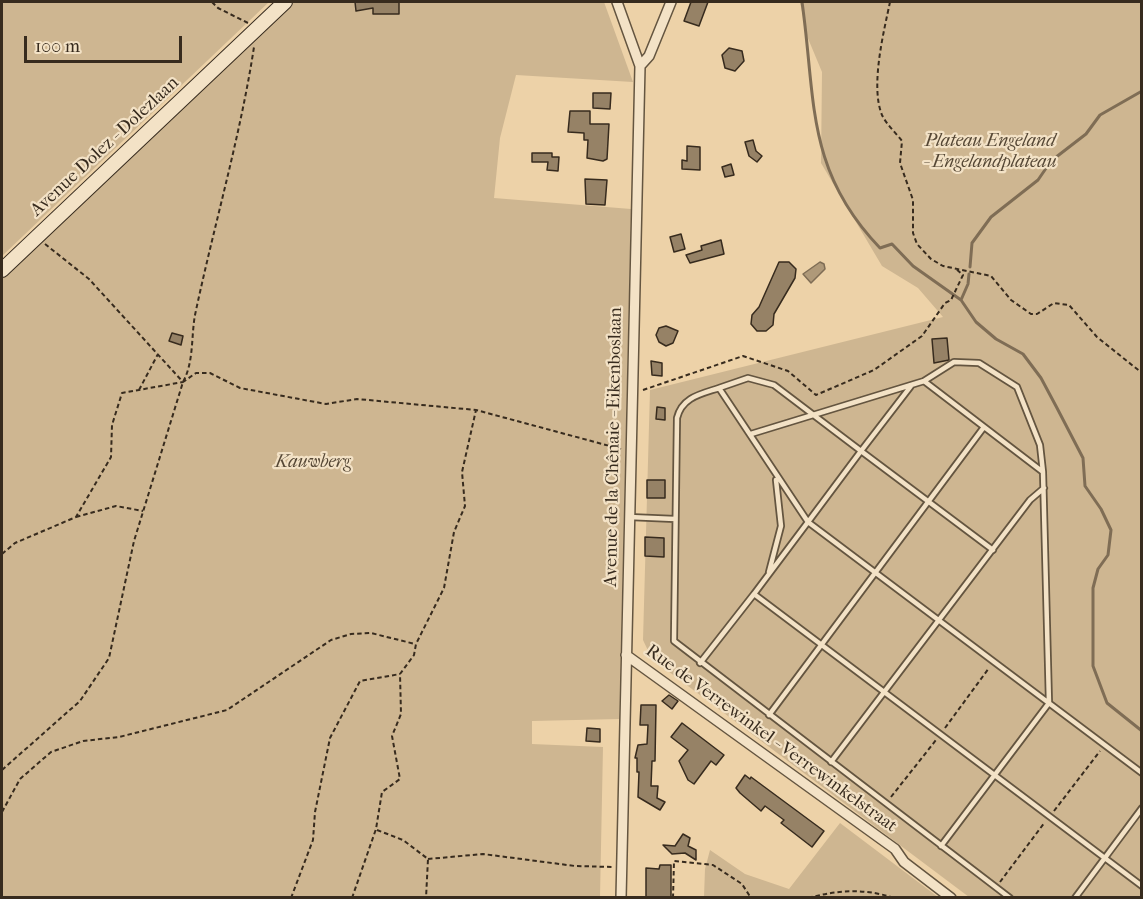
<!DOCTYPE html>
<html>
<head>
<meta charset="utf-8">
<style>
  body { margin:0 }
  #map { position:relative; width:1143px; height:899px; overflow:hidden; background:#edd2a8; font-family:"IM FELL French Canon",serif }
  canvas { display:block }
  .frame { position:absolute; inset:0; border:3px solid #372b1e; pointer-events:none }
  .scale { position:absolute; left:24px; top:36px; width:158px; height:27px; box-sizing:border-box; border:3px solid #372b1e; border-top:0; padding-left:8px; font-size:18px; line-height:21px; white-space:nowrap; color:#372b1e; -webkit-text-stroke:4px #f3e2c6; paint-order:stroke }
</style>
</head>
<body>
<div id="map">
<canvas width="1143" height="899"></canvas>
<div class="frame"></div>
<div class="scale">100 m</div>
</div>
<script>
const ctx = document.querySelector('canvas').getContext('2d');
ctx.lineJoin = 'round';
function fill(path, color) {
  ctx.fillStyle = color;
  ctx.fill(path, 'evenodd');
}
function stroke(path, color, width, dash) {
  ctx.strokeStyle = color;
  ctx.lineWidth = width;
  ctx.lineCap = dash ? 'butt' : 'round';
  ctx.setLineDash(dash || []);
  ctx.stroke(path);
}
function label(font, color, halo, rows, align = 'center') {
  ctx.font = font + ' "IM FELL French Canon",serif';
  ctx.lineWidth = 4.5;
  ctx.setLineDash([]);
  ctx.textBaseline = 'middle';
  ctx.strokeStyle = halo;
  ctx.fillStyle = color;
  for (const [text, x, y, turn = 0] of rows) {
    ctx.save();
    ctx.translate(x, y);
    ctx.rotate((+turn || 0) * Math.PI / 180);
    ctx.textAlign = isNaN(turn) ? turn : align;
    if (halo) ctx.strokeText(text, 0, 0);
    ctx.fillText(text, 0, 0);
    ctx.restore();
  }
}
fill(new Path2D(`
  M2,2H269L2,256Z
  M293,2H604L633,82L516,75L500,138L494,198L631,209L619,719L532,721V744L603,747L600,897L2,898V276Z
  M800,2H1141V897H969L652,659L643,640L650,390L943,317L918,288L882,266L821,163L822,72L807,36Z
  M840,823L938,897H704L705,869L710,850L745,874L789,889Z`), '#ceb691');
const water = new Path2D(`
  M820,262L824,264L825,269L811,283L803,274Z`);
fill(water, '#af9979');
stroke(water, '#7f6d55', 1.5);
stroke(new Path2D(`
  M802,2C816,99 805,170 880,248L892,244L913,266L961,300L976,322L996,339L1023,354L1041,378L1057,408L1083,458L1085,486L1101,509L1111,530L1108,555L1098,569L1093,588V666L1107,703L1142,731
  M970,267L972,243L991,217L1038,180L1051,161L1086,134L1100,115L1142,91
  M961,300L968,284L969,274`), '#7f6d55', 3);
const building = new Path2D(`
  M355,2H399V14H373V8L356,11Z
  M691,2H708L699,26L684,21Z
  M729,48L742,51L744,61L735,71L725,68L722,55Z
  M593,93H611L610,109L593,108Z
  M570,111H590V124H609L607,159L603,161L587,158L588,140H584V133L568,132Z
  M753,140L756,151L762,156L757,162L749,156L745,142Z
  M687,146L700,147V170L682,169V160L687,161Z
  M532,153H552V157H559L558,171L547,170L548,162H532Z
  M731,164L734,175L725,177L722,167Z
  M585,179L607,180L605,205L586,204Z
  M681,234L685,249L674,252L670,237Z
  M721,240L724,254L690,263L686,255L702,250L701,246Z
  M779,262H789L796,269L795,278L774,314L773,325L766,331H757L751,324L752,315L759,307Z
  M666,326L678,331L673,343L666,346L659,342L656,335L659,328Z
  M172,333L183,336L181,345L169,341Z
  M947,338L949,360L934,363L932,339Z
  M651,361L662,363V376L652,375Z
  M657,407L665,408V420L656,419Z
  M647,480H665V498H647Z
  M645,537L664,538V557L645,556Z
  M669,695L678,701L672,709L662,701Z
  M641,705H656L655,761H652L651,786H658L657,798L665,802L660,810L638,797L639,772H637V758H635L638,745L647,744L648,725H640Z
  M682,723L724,755L716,765L711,761L694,784L688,780L679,761L688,750L671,737Z
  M587,728L600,729V742L586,741Z
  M745,775L750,779L751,777L824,831L812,847L781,823L784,820L765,806L761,811L740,793L736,788Z
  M683,834L690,838L688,846L696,850V860L685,853L672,854L663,845L675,846Z
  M660,865H671V897H646V868L659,869Z`);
fill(building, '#968266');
stroke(building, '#372b1e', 1.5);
const lane = new Path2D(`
  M924,381L954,362L979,363L1017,387L1040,445L1043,472
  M911,386L861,451L993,550
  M719,388L748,378L774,385L861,451L808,522L1142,773
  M751,434L924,381L1043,472L1049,703L941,846
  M629,517L675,519
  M769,572L781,526L776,480
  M700,663L754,594
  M769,715L984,427
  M831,762L1030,500L1044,488
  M1010,898L674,641L677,418C682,397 701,394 719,388L808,522L754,594L1142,886
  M1075,898L1142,808`);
const street = new Path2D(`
  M617,2L640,66L621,898
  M640,66L649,56L671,2
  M626,655L895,849L904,862L951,898`);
const secondary = new Path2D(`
  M2,270L285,2`);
stroke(lane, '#645540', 8);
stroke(street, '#645540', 12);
stroke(secondary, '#372b1e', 16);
stroke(new Path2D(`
  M212,2L218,8L248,23
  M890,2C884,31 870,86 882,115C886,124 896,133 902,141L900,163L913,200V233L917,244L931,259L943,266L991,276L1011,300L1031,314H1037L1054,303L1069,305L1097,337L1142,373
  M45,244L89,279L183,382L196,373H210L240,388L326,404L357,399L476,410L621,449
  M139,390L158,354
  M643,390L743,356L788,371L816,395L874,370L922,336L945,303L951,300L963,275L956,269
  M76,517L116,506L143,511
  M2,554L15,543L76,517L111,457L112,425L122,393L183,382
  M945,728L989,668
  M2,770L80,701L109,658L134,541L183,382C194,362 191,337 195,315C214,225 240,138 254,47
  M891,797L936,740
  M1054,811L1100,751
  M2,812L20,779L51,752L83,741L119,737L227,710L331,640L351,634L371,633L415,644
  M377,830L403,840L428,859L426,898
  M428,859L483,854L575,866L613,867
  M1000,882L1045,822
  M291,898L313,840L315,812L330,738L360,681L400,674
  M352,898L376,829L382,792L400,779L392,736L401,714L400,674L414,655L416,644L444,588L454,532L465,506L462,472L476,410
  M673,898L674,861L713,865L742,884L751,898
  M808,898C838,890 864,888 894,898`), '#372b1e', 2, [4.5, 3]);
stroke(lane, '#f3e2c6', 4.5);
stroke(street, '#f3e2c6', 9);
stroke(secondary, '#f3e2c6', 14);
label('italic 18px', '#554735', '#f3e2c6', [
  ["Plateau Engeland",990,142],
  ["- Engelandplateau",990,163],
  ["Kauwberg",313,463]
]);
label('18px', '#372b1e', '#f3e2c6', [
  ["Avenue Dolez - Dolezlaan",105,147,-43],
  ["Avenue de la Chênaie - Eikenboslaan",614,447,-89],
  ["Rue de Verrewinkel - Verrewinkelstraat",771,739,36]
]);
</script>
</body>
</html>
